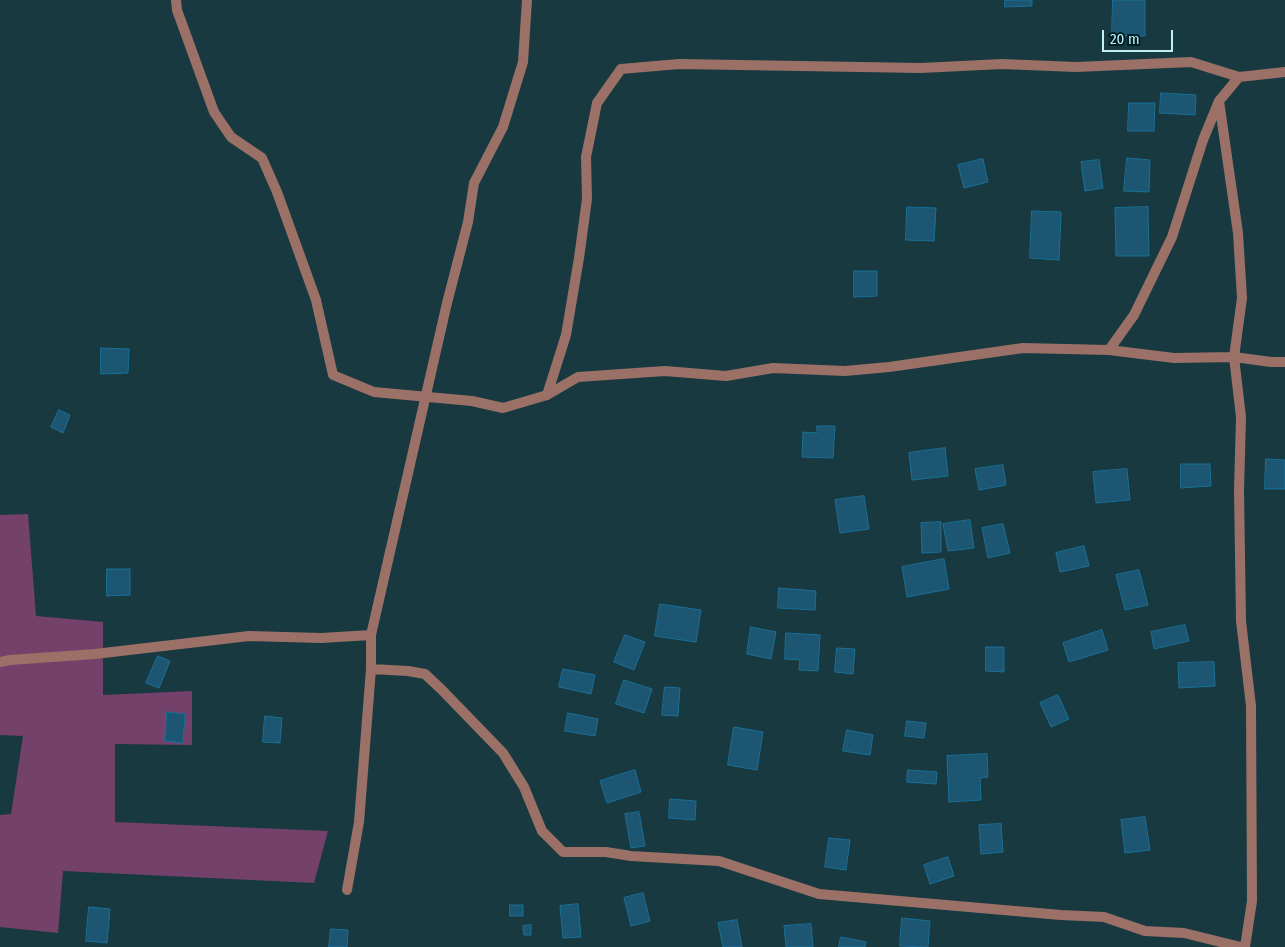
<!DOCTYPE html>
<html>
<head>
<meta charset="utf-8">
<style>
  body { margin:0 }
  #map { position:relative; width:1285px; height:947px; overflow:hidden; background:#193940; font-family:"Fira Sans Condensed",sans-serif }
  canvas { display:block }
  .scale { position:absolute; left:1102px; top:30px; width:71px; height:22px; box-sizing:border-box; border:2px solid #c0eef9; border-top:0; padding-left:6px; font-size:15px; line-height:18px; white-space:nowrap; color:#c0eef9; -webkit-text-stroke:4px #002027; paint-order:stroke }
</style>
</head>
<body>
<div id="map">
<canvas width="1285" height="947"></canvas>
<div class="scale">20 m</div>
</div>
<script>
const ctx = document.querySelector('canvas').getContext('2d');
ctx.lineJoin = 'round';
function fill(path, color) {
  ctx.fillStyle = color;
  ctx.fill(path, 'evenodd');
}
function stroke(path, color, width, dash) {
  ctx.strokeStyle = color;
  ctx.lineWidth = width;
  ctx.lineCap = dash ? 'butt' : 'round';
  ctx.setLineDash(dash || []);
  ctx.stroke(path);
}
fill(new Path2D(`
  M28,514L36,616L103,622V695L192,691V745L115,744V822L328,831L314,883L63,871L58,933L0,927V815L11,814L23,736L0,735V515Z`), '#74416b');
const building = new Path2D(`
  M1005,0H1032V6L1005,7Z
  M1113,0H1145V36H1112Z
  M1161,93L1196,95L1195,115L1160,113Z
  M1129,103H1155L1154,131H1128Z
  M1127,158L1150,160L1149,192L1124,191Z
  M983,159L988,182L964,188L958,165Z
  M1099,160L1103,188L1085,191L1081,162Z
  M907,207L936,208L934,241L906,240Z
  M1148,207L1149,256H1116L1115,208Z
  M1032,211L1061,212L1059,260L1030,258Z
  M854,271H877V296L854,297Z
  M101,348L129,349L128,373L101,374Z
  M59,410L70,415L63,433L51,427Z
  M817,426H835L833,458L802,457L803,432L817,433Z
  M945,448L948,476L912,480L909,453Z
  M1266,459L1285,460V489H1265Z
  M1181,464H1210L1211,486L1181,488Z
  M1003,465L1006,485L979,490L975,469Z
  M1127,469L1130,500L1096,503L1093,472Z
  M864,496L869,529L840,533L835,500Z
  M970,520L974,548L948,551L943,524Z
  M941,522V552L922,553L921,523Z
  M1003,524L1010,553L988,558L982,528Z
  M1084,546L1089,566L1060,572L1056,553Z
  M944,559L949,589L907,597L902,567Z
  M107,569H130V595L107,596Z
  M1139,570L1148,605L1125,610L1116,575Z
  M779,588L816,591L815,610L778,608Z
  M660,604L701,610L696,642L655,636Z
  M1185,625L1189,641L1154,649L1151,632Z
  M751,627L776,632L771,659L747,654Z
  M1102,630L1108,650L1069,662L1063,643Z
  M786,633L820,635L818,671L799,670L800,660L785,659Z
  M625,635L645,642L634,670L614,662Z
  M986,647H1004V672L986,671Z
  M837,648L855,649L853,674L835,672Z
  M158,656L170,661L159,688L146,683Z
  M1214,662L1215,686L1179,688L1178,663Z
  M563,669L595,675L591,694L559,687Z
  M624,680L652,689L644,713L616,704Z
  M665,687L680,688L678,716L662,715Z
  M1058,695L1069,719L1051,727L1040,703Z
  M167,712L185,714L183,743L165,741Z
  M568,713L598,719L595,736L565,731Z
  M265,716L282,718L280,743L263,742Z
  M907,721L926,723L924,738L905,736Z
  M734,727L763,732L757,770L728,765Z
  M847,730L873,735L870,755L843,751Z
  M987,754L988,777L980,778L981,800L949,802L947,756Z
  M635,770L641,792L607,803L600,781Z
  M908,770L937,772L936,784L907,782Z
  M670,799L696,801L695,820L669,818Z
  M639,812L645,846L631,848L625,814Z
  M1145,817L1150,850L1125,853L1121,820Z
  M1001,824L1003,852L981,854L979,825Z
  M829,838L850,840L846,870L825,867Z
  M948,857L954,876L930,884L924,865Z
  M643,893L650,921L631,926L624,898Z
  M578,904L581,937L563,938L560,906Z
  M510,905H523V916H510Z
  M89,907L110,909L107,943L86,941Z
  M902,918L930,921L928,947L900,946Z
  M737,920L742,947H723L718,923Z
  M811,924L813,947H786L784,926Z
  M531,925V935H524L523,926Z
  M331,929L348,930L347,947H329Z
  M841,937L866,942L865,947H839Z`);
fill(building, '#1c5672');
stroke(building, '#197097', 1);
stroke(new Path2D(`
  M176,0L177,10L214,112L231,137L262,158L277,192L316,300L333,375L374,392L472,401L503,408L547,395L578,377L665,371L726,376L773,368L845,371L889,367L1023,348L1109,350L1174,358L1234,357L1271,362H1285
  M1219,101L1238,233L1242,298L1234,357L1241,417L1239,490L1241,621L1251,706L1252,901L1245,947
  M1109,350L1134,315L1172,237L1203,140L1219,101L1239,77L1285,72
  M547,395L566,335L579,258L587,199L586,157L597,103L621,69L679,64L921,68L1002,64L1076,67L1191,62L1239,77
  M0,662L10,660L95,654L249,636L321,638L371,635
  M371,669L408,671L425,674L441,689L503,753L524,787L542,831L563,852H606L631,856L719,861L819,894L1061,915L1104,917L1145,931L1184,933L1241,947
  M347,890L359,822L371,669V635L447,303L468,222L474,183L503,127L523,62L527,0`), '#9b7167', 10);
</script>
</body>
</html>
